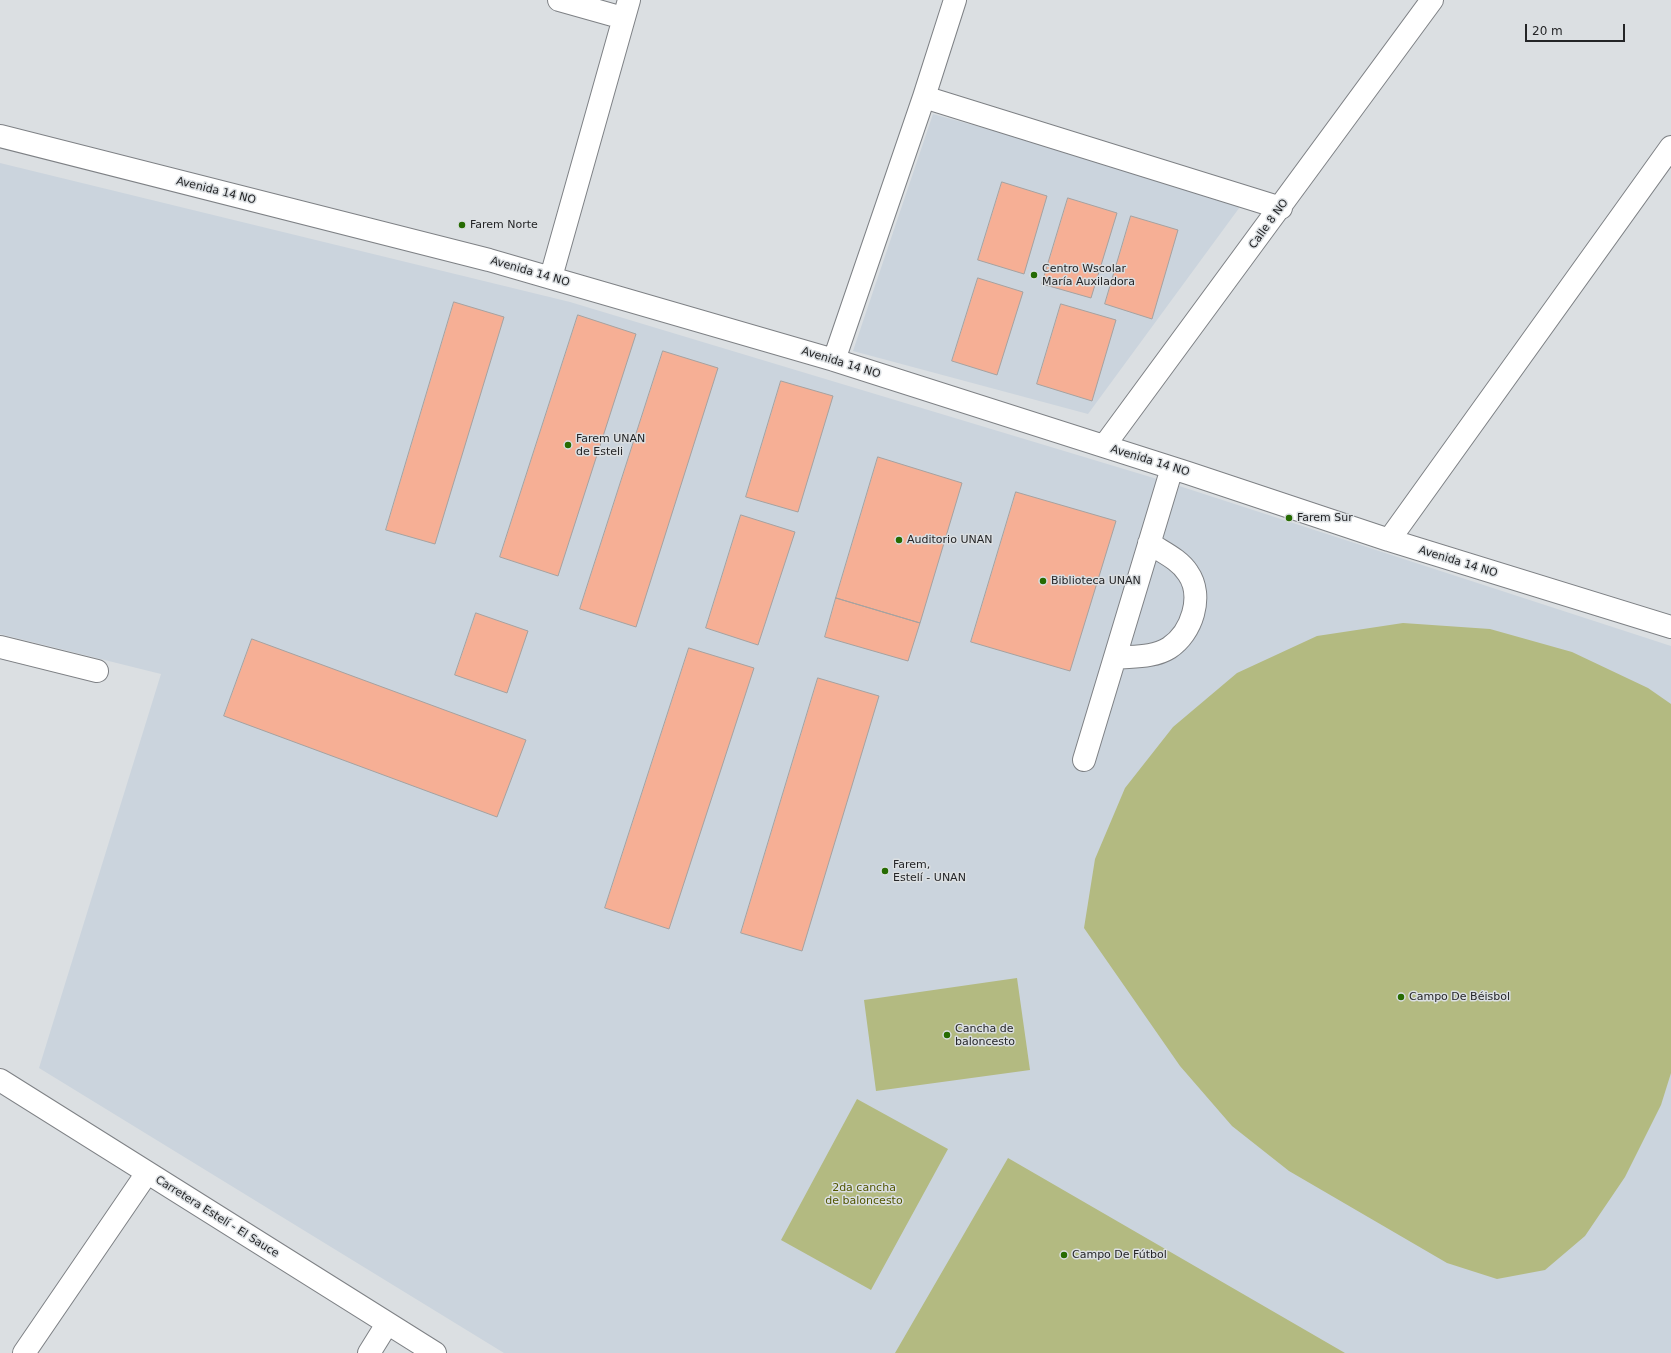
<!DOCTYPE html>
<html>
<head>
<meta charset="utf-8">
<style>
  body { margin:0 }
  #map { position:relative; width:1671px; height:1353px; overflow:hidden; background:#dbdfe2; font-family:"DejaVu Sans",sans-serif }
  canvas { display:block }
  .scale { position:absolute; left:1525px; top:24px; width:100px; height:18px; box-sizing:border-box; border:2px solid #242527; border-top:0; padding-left:5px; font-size:12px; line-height:14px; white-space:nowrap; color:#242527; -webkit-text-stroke:3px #dbdfe2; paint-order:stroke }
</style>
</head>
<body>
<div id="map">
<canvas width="1671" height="1353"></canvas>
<div class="scale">20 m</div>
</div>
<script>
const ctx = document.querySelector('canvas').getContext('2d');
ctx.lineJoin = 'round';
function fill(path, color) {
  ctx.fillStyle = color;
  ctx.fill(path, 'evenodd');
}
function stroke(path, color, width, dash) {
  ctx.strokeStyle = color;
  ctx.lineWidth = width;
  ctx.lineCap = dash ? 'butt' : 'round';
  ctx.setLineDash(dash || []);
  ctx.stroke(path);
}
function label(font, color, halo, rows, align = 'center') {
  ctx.font = font + ' "DejaVu Sans",sans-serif';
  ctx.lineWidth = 3;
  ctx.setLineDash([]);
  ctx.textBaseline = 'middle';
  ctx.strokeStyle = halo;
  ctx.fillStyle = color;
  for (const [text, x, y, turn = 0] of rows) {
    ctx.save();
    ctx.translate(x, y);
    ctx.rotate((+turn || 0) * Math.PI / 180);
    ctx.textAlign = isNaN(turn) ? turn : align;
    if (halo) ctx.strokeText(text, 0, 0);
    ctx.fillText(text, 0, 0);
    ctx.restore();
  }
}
fill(new Path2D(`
  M933,114L1245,200L1088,414L853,351Z
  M0,163L570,302L1167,482L1671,646V1353H504L39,1068L161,674L0,634Z`), '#cbd4dd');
fill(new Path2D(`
  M1403,623L1490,629L1572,652L1648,688L1671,704V1073L1661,1105L1625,1177L1585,1236L1545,1270L1497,1279L1447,1263L1289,1171L1232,1126L1180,1066L1084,928L1095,859L1125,788L1173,727L1237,673L1317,636Z
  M1017,978L1030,1070L876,1091L864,1000Z
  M857,1099L948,1149L871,1290L781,1240Z
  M1008,1158L1345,1353H895Z`), '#b3ba81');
const building = new Path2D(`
  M1002,182L1047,196L1024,274L978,260Z
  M1068,198L1117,213L1091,298L1042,284Z
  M1131,216L1178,230L1152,319L1105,304Z
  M978,278L1023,292L997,375L952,361Z
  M454,302L504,317L435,544L386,530Z
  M1061,304L1116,320L1092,401L1037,384Z
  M578,315L636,334L558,576L500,557Z
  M663,351L718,368L636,627L580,609Z
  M781,381L833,396L798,512L746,497Z
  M878,457L962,483L920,623L836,598Z
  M1016,492L1116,521L1070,671L971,642Z
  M741,515L795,532L758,645L706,628Z
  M836,598L920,623L908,661L825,637Z
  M476,613L528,631L507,693L455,675Z
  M252,639L526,740L497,817L224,716Z
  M689,648L754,668L669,929L605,908Z
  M818,678L879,696L802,951L741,933Z`);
fill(building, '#f6af95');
stroke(building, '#a6a2a0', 1);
const minor = new Path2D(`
  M559,0L623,18
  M924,97L1281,208
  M0,136L489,260L834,360L1188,473L1389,540L1671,627
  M551,277L629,0
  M834,360L924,97L955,0
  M1104,446L1432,0
  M1389,540L1671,147
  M0,647L97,671
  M1115,658C1132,656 1153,658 1169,648C1192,633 1204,596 1188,573C1179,559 1162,552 1149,543
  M1084,760L1172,468
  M0,1080L435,1353
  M24,1353L147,1173
  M369,1353L387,1324`);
stroke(minor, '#7e8185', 24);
stroke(minor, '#fff', 22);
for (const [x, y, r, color] of [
  [462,225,4,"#266b02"],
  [1034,275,4,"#266b02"],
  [568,445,4,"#266b02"],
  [1289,518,4,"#266b02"],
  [899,540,4,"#266b02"],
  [1043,581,4,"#266b02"],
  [885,871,4,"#266b02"],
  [1401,997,4,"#266b02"],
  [947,1035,4,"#266b02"],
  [1064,1255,4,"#266b02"]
]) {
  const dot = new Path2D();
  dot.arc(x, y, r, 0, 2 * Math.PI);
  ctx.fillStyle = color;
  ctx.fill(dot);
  stroke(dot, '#dbdfe2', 1.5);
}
label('11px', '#242527', '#dbdfe2', [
  ["Avenida 14 NO",216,191,14],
  ["Calle 8 NO",1269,224,-54],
  ["Avenida 14 NO",530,272,16],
  ["Avenida 14 NO",841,363,17],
  ["Avenida 14 NO",1150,461,17],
  ["Avenida 14 NO",1458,562,17],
  ["Carretera Estelí - El Sauce",217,1217,32]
]);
label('11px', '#242527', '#dbdfe2', [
  ["Farem Norte",470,225],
  ["Centro Wscolar",1042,269],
  ["María Auxiladora",1042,282],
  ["Farem UNAN",576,439],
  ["de Esteli",576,452],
  ["Farem Sur",1297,518],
  ["Auditorio UNAN",907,540],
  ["Biblioteca UNAN",1051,581],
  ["Farem,",893,865],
  ["Estelí - UNAN",893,878],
  ["Campo De Béisbol",1409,997],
  ["Cancha de",955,1029],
  ["baloncesto",955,1042],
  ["Campo De Fútbol",1072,1255]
], 'left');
label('11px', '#515600', '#dbdfe2', [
  ["2da cancha",864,1188],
  ["de baloncesto",864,1201]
]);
</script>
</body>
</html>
